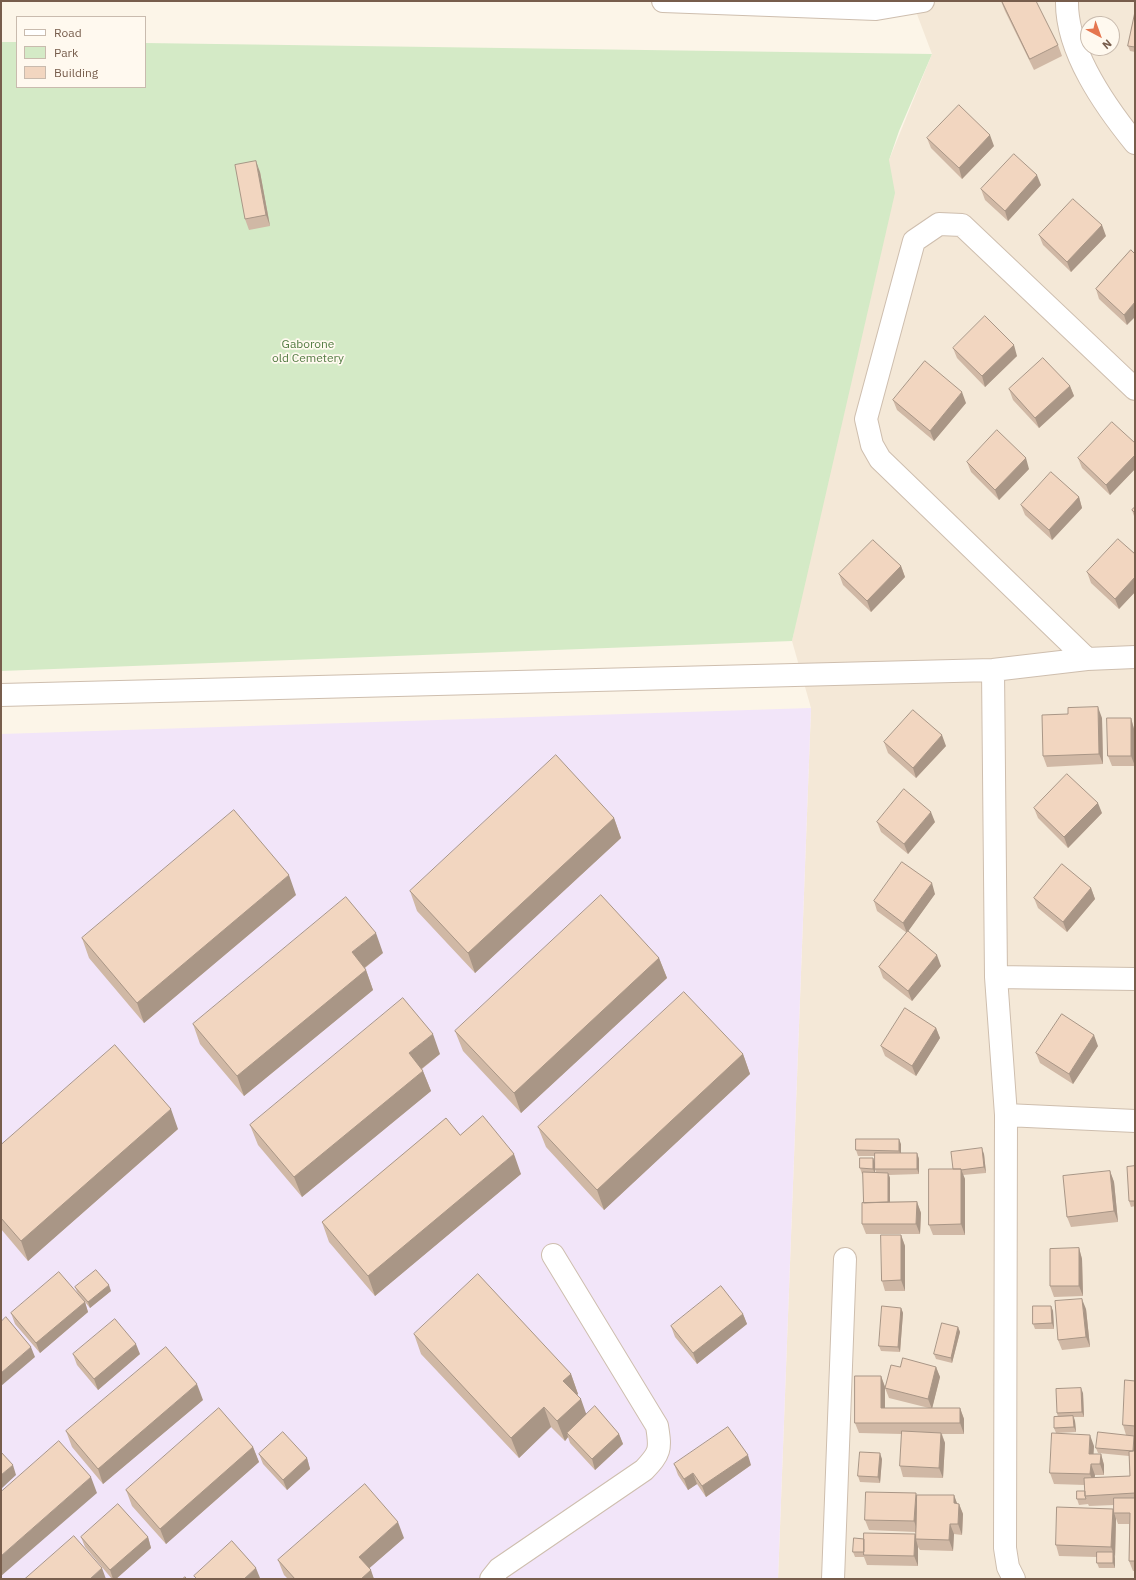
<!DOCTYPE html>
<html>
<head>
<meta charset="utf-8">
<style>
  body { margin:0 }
  #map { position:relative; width:1136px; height:1580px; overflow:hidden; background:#fcf5e8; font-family:"IBM Plex Sans",sans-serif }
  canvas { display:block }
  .frame { position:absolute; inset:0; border:2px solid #775d4c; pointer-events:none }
  .legend { position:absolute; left:16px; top:16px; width:130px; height:72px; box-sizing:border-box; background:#fff9ef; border:1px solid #c9bbae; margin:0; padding:5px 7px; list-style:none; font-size:12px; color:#775d4c }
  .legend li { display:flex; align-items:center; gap:8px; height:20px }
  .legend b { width:20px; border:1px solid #c9bbae }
  .north { position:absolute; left:1080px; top:16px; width:40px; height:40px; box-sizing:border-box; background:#fff9ef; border:1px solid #c9bbae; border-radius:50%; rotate:139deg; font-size:11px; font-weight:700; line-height:16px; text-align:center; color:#775d4c }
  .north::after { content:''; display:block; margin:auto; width:14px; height:18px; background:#e5764f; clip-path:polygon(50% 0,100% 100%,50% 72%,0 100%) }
</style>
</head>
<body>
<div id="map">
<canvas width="1136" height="1580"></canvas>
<div class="frame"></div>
<ul class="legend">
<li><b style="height:5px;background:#fff"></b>Road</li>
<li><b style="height:11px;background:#d4eac6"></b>Park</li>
<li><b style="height:11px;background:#f2d6c0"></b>Building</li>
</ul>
<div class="north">N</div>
</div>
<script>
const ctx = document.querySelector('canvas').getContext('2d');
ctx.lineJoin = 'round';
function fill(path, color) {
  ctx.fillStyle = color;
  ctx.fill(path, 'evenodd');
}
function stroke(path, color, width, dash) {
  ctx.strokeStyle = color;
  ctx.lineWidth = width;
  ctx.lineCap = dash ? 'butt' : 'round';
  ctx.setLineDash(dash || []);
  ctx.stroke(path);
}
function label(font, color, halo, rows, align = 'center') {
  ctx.font = font + ' "IBM Plex Sans",sans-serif';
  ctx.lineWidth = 3.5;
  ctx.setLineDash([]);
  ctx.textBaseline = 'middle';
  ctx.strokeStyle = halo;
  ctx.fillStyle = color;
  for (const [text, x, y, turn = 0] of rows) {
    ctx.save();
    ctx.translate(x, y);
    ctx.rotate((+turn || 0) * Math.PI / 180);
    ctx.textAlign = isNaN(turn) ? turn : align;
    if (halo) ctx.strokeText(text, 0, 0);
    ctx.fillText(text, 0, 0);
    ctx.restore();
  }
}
fill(new Path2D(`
  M912,1H1135V1579H778L811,708L792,641L889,160L932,54ZM1088,24H1112V48H1088Z`), '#f4e8d7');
fill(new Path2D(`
  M811,708L778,1579H1V734Z`), '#f2e5f9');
fill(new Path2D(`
  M1,42H17V87H145V43L932,54L899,131L889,160L895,193L792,641L1,671Z`), '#d4eac6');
const minor = new Path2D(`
  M663,1L876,9L923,1
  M1067,1C1066,51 1105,106 1135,143
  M1087,659L880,459L872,445L866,419L914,241L939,224L962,225L1135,389
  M993,670L996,977L1006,1115L1005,1548L1008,1567L1014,1579
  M1,695L993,670L1087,659L1135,657
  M996,977L1135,979
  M1006,1115L1135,1121
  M491,1579L499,1569L644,1470C660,1453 661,1450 657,1426L553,1255
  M833,1579L845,1259`);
stroke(minor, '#cebeae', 24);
stroke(minor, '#fff', 22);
fill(new Path2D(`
  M1001,1L1058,45L1062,56L1034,70L1005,11Z
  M1135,12V52L1130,51L1128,46Z
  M927,138L994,146L962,179L931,148Z
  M260,172L270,226L249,230L245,219Z
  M1041,185L1008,221L985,200L981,189Z
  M1039,235L1106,236L1071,272L1043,245Z
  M1131,250L1127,325L1099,299L1096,289Z
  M953,348L1017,356L985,387L957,358Z
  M1070,386L1074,396L1039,428L1013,400L1009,389Z
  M893,400L966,403L934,441L897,410Z
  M1135,443V469L1110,495L1082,468L1078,458Z
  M967,462L1029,469L999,500L971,472Z
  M1079,497L1082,508L1052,540L1025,515L1021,505Z
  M1135,507V519L1132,510Z
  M1135,554V592L1119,609L1091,583L1087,572Z
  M901,566L905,577L871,612L843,585L839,574Z
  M1068,714L1102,718L1103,764L1047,767L1043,756Z
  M1131,718L1134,729L1135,766H1112L1108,756Z
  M884,742L946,746L916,778L888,753Z
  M1034,808L1102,813L1068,848L1038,818Z
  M614,818L621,838L475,973L417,911L410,891Z
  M877,822H935L908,854L881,832Z
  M1091,888L1095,899L1067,932L1038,908L1034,898Z
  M935,894L908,931L941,966L912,1001L883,978L879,967L907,933L877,911L874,901Z
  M296,895L144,1023L89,958L82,938Z
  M383,953L365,968L366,970L373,990L244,1096L200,1044L193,1024Z
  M659,958L667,978L521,1113L463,1051L455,1031Z
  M936,1028L940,1038L916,1076L885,1056L881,1046Z
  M1098,1046L1073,1084L1040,1063L1036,1053Z
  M440,1054L422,1069L431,1091L302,1197L258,1145L250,1125Z
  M743,1054L750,1074L604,1210L546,1147L538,1127Z
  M178,1129L28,1261L1,1229V1145Z
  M460,1135L521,1174L375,1296L329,1242L322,1222Z
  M901,1144V1153H917L919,1159V1174L889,1175L890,1178V1202H917L921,1213L920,1234H866L862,1224L864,1203L863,1174H862L860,1168L873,1158L875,1164V1172H876L875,1169V1156H858L856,1150Z
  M984,1154L986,1173L963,1175L965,1179V1235H933L929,1225L953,1169Z
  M1135,1166V1206L1131,1207L1129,1201Z
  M1110,1171L1114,1182L1118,1222L1071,1227L1067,1217Z
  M901,1235L905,1246V1291H885L882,1281Z
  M1079,1248L1082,1259L1083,1296L1054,1297L1050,1286Z
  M75,1287L111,1291L90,1308L77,1292Z
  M85,1302L88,1312L40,1353L15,1324L11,1313Z
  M1051,1306L1053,1311L1054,1329H1035L1033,1324Z
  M901,1308L903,1313L900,1352L881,1351L879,1346Z
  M1086,1309L1090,1347L1062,1350L1058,1340Z
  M743,1314L747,1324L697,1364L675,1337L671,1326Z
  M958,1327L960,1332L952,1363L936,1359L934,1354Z
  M414,1334L571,1374L578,1394L577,1395L586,1414L619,1434L623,1444L595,1470L570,1443L568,1437L565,1441L551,1427L519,1458L421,1354Z
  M73,1354H140L98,1390L77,1365Z
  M900,1367H936L940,1377L932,1408H960L964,1419V1434H942L945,1443L943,1478L903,1477L900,1466L902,1434L859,1433L855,1423L881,1376L885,1387V1408H929L889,1398L885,1388Z
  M1135,1381V1571H1133L1129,1561V1524H1118L1114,1513V1505L1089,1506L1088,1504L1079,1505L1077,1499L1085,1491V1485L1054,1484L1050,1473L1094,1446L1093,1454H1101L1104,1465V1475H1095L1094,1478L1130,1476L1129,1456L1098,1453L1096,1448L1126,1435L1123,1425Z
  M1083,1393L1084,1417H1074L1075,1421L1076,1432L1056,1433L1054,1428L1058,1417L1057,1413Z
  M203,1400L103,1484L72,1447L66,1431Z
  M253,1447L259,1462L166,1544L132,1506L126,1490Z
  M259,1454L307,1458L310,1469L287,1490L263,1464Z
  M882,1459L880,1483L860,1482L858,1476Z
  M674,1464L751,1465L706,1497L697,1484L688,1490L678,1475Z
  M954,1495L957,1504H959L963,1514L962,1535L954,1534L953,1551L920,1550L918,1547V1566L867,1565L864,1557H855L853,1552L864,1539L915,1534L916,1537V1532L869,1530L865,1520L917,1497Z
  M1113,1509L1116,1519L1115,1557V1568H1099L1097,1563V1557L1059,1556L1056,1545Z
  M81,1537H148L151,1548L116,1579H112L85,1547Z
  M404,1538L369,1568L374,1579H288L284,1575L278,1560Z`), '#d0b8a5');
fill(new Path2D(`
  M990,135L994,146L962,179L959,168Z
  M256,161L260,172L270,226L266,215Z
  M1037,175L1041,185L1008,221L1005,211Z
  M1102,225L1106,236L1071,272L1067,262Z
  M1135,302V317L1127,325L1124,315Z
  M1014,345L1017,356L985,387L982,376Z
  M1070,386L1074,396L1039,428L1035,418Z
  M962,392L966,403L934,441L930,431Z
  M1135,455V469L1110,495L1106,485Z
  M1026,458L1029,469L999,500L995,490Z
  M1079,497L1082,508L1052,540L1049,530Z
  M901,566L905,577L871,612L867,601Z
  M1135,577V592L1119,609L1115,599Z
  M1098,707L1102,718L1103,764L1099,754Z
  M1131,718L1134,729L1135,766L1131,756Z
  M942,735L946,746L916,778L913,768Z
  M1098,803L1102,813L1068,848L1064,837Z
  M931,812L935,822L908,854L904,844Z
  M614,818L621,838L475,973L468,953Z
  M289,875L296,895L144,1023L137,1003Z
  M932,883L935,894L907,933L903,923Z
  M1091,888L1095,899L1067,932L1063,922Z
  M376,933L383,953L359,972L352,952Z
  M937,955L941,966L912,1001L908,991Z
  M659,958L667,978L521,1113L514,1093Z
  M366,970L373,990L244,1096L237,1076Z
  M936,1028L940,1038L916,1076L912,1066Z
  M433,1034L440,1054L416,1073L409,1053Z
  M1094,1035L1098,1046L1073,1084L1069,1074Z
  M743,1054L750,1074L604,1210L597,1190Z
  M423,1071L431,1091L302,1197L294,1177Z
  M171,1109L178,1129L28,1261L21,1241Z
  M899,1139L901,1144V1156L899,1151Z
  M982,1148L984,1154L986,1173L984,1167Z
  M917,1153L919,1159V1174L917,1169Z
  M514,1154L521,1174L375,1296L368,1276Z
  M873,1158L875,1164V1174L873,1169Z
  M961,1169L965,1179V1235L961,1224Z
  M1110,1171L1114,1182L1118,1222L1114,1211Z
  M888,1173L890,1178V1212L888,1206Z
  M917,1202L921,1213L920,1234L916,1224Z
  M901,1235L905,1246V1291L901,1280Z
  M1079,1248L1082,1259L1083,1296L1079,1286Z
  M109,1285L111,1291L90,1308L88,1302Z
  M1082,1299L1086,1309L1090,1347L1086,1337Z
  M85,1302L88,1312L40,1353L36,1343Z
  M1051,1306L1053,1311L1054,1329L1052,1323Z
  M901,1308L903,1313L900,1352L898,1347Z
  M743,1314L747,1324L697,1364L693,1353Z
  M958,1327L960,1332L952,1363L951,1358Z
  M136,1344L140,1354L98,1390L94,1379Z
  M31,1347L35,1357L1,1386V1373Z
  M936,1367L940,1377L932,1409L928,1399Z
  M571,1374L578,1394L571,1401L563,1381Z
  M881,1376L885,1387V1419L881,1408Z
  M197,1384L203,1400L103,1484L98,1469Z
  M1081,1388L1083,1393L1084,1417L1082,1412Z
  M581,1399L588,1419L567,1433L568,1437L565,1441L557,1421Z
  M544,1407L551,1427L519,1458L511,1438Z
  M960,1408L964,1419V1434L960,1423Z
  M1073,1416L1075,1421L1076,1432L1074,1427Z
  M941,1433L945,1443L943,1478L939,1468Z
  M619,1434L623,1444L595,1470L592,1459Z
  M1090,1435L1094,1446L1093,1464L1089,1454Z
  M1134,1436L1135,1437V1456L1133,1451Z
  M253,1447L259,1462L166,1544L160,1529Z
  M880,1453L882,1459L880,1483L878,1477Z
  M1101,1454L1104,1465V1475L1100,1464Z
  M748,1455L751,1465L706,1497L702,1486Z
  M307,1458L310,1469L287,1490L283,1480Z
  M1091,1464L1095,1475L1094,1485L1090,1474Z
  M13,1465L16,1475L1,1489V1475Z
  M693,1473L697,1484L688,1490L684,1479Z
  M91,1477L97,1493L1,1576V1556Z
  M916,1493L919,1504L918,1532L914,1521Z
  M954,1495L958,1506L954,1503Z
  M959,1504L963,1514L962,1535L958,1524Z
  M1113,1509L1116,1519L1115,1557L1111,1547Z
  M398,1522L404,1538L365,1572L359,1557Z
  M950,1524L954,1534L953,1551L949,1540Z
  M915,1534L917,1539H916L918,1547V1566L914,1556Z
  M148,1537L151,1548L116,1579H113L110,1570Z
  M1113,1552L1115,1558V1568L1113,1563Z
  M102,1568L106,1579H90Z
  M256,1568L260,1578L259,1579H244Z
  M371,1570L374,1579H361Z`), '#a99686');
const building = new Path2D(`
  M1002,1H1036L1058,45L1030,59Z
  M1135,12V47L1128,46Z
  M959,105L990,135L959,168L927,138Z
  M1014,154L1037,175L1005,211L981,189Z
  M256,161L266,215L245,219L235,165Z
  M1073,199L1102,225L1067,262L1039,235Z
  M1131,250L1135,254V302L1124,315L1096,289Z
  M985,316L1014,345L982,376L953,348Z
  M1043,358L1070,386L1035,418L1009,389Z
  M925,361L962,392L930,431L893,400Z
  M1112,422L1135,443V455L1106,485L1078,458Z
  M997,430L1026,458L995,490L967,462Z
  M1051,472L1079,497L1049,530L1021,505Z
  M1135,507V513L1132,510Z
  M1118,539L1135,554V577L1115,599L1087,572Z
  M873,540L901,566L867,601L839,574Z
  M1098,707L1099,754L1043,756L1042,715L1068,714V708Z
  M913,710L942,735L913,768L884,742Z
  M1107,718H1131V756H1108Z
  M556,755L614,818L468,953L410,891Z
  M1067,774L1098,803L1064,837L1034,808Z
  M904,789L931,812L904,844L877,822Z
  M234,810L289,875L137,1003L82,938Z
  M902,862L932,883L903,923L874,901Z
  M1062,864L1091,888L1063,922L1034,898Z
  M601,895L659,958L514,1093L455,1031Z
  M346,897L376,933L352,952L366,970L237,1076L193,1024Z
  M908,931L937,955L908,991L879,967Z
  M684,992L743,1054L597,1190L538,1127Z
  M403,998L433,1034L409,1053L423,1071L294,1177L250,1125Z
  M905,1008L936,1028L912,1066L881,1046Z
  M1062,1014L1094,1035L1069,1074L1036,1053Z
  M115,1045L171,1109L21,1241L1,1218V1145Z
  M483,1116L514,1154L368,1276L322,1222L446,1118L460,1135Z
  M856,1139H899V1151L856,1150Z
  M982,1148L984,1167L961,1170V1169H953L951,1152Z
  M875,1153H917V1169H875Z
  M860,1158H873V1169L860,1168Z
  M1135,1166V1201H1129L1127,1167Z
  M929,1169H961V1224L929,1225Z
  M1110,1171L1114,1211L1067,1217L1063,1176Z
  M863,1172L888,1173V1202L864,1203Z
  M917,1202L916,1224H862V1203Z
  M881,1235H901V1280L882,1281Z
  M1079,1248V1286H1050V1249Z
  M96,1270L109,1285L88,1302L75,1287Z
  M59,1272L85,1302L36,1343L11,1313Z
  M478,1274L571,1374L563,1381L581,1399L557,1421L544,1407L511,1438L414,1334Z
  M721,1286L743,1314L693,1353L671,1326Z
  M1082,1299L1086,1337L1058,1340L1055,1301Z
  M882,1306L901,1308L898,1347L879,1346Z
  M1033,1306H1051L1052,1323L1033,1324Z
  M6,1317L31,1347L1,1373V1322Z
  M115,1319L136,1344L94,1379L73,1354Z
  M942,1323L958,1327L951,1358L934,1354Z
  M166,1347L197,1384L98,1469L66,1431Z
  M903,1358L936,1367L928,1399L885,1388L891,1365L900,1367Z
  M855,1376H881V1408H960V1423H855Z
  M1125,1380L1135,1381V1426L1123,1425Z
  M1081,1388L1082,1412L1057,1413L1056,1389Z
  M595,1406L619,1434L592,1459L567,1433Z
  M219,1408L253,1447L160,1529L126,1490Z
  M1073,1416L1074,1427L1054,1428V1417Z
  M728,1427L748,1455L702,1486L693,1473L684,1479L674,1464Z
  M902,1431L941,1433L939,1468L900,1466Z
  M283,1432L307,1458L283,1480L259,1454Z
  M1098,1432L1134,1436L1133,1451L1096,1448Z
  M1052,1433L1090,1435L1089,1454H1101L1100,1464H1091L1090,1474L1050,1473Z
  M59,1441L91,1477L1,1556V1492Z
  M1135,1451V1493L1085,1496L1084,1478L1130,1476L1129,1452Z
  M1,1452L13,1465L1,1475Z
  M860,1452L880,1453L878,1477L858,1476Z
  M365,1484L398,1522L359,1557L371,1570L361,1579H295L278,1560Z
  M1077,1491H1085V1496L1086,1499H1077Z
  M866,1492L916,1493L914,1521L865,1520Z
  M917,1495H954V1503L959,1504L958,1524H950L949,1540L916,1539Z
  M1114,1498H1135V1561H1129L1130,1513H1114Z
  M118,1504L148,1537L110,1570L81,1537Z
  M1057,1507L1113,1509L1111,1547L1056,1545Z
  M864,1533L915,1534L914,1556L864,1555Z
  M74,1536L102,1568L90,1579H25Z
  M854,1538L864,1539V1552H853Z
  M232,1541L256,1568L244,1579H197L194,1576Z
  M1097,1552H1113V1563H1097Z
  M185,1577L187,1579H183Z`);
fill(building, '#f2d6c0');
stroke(building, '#a99686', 1);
label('12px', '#537c43', '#fff9ef', [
  ["Gaborone",308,345],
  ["old Cemetery",308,359]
]);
</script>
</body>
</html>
